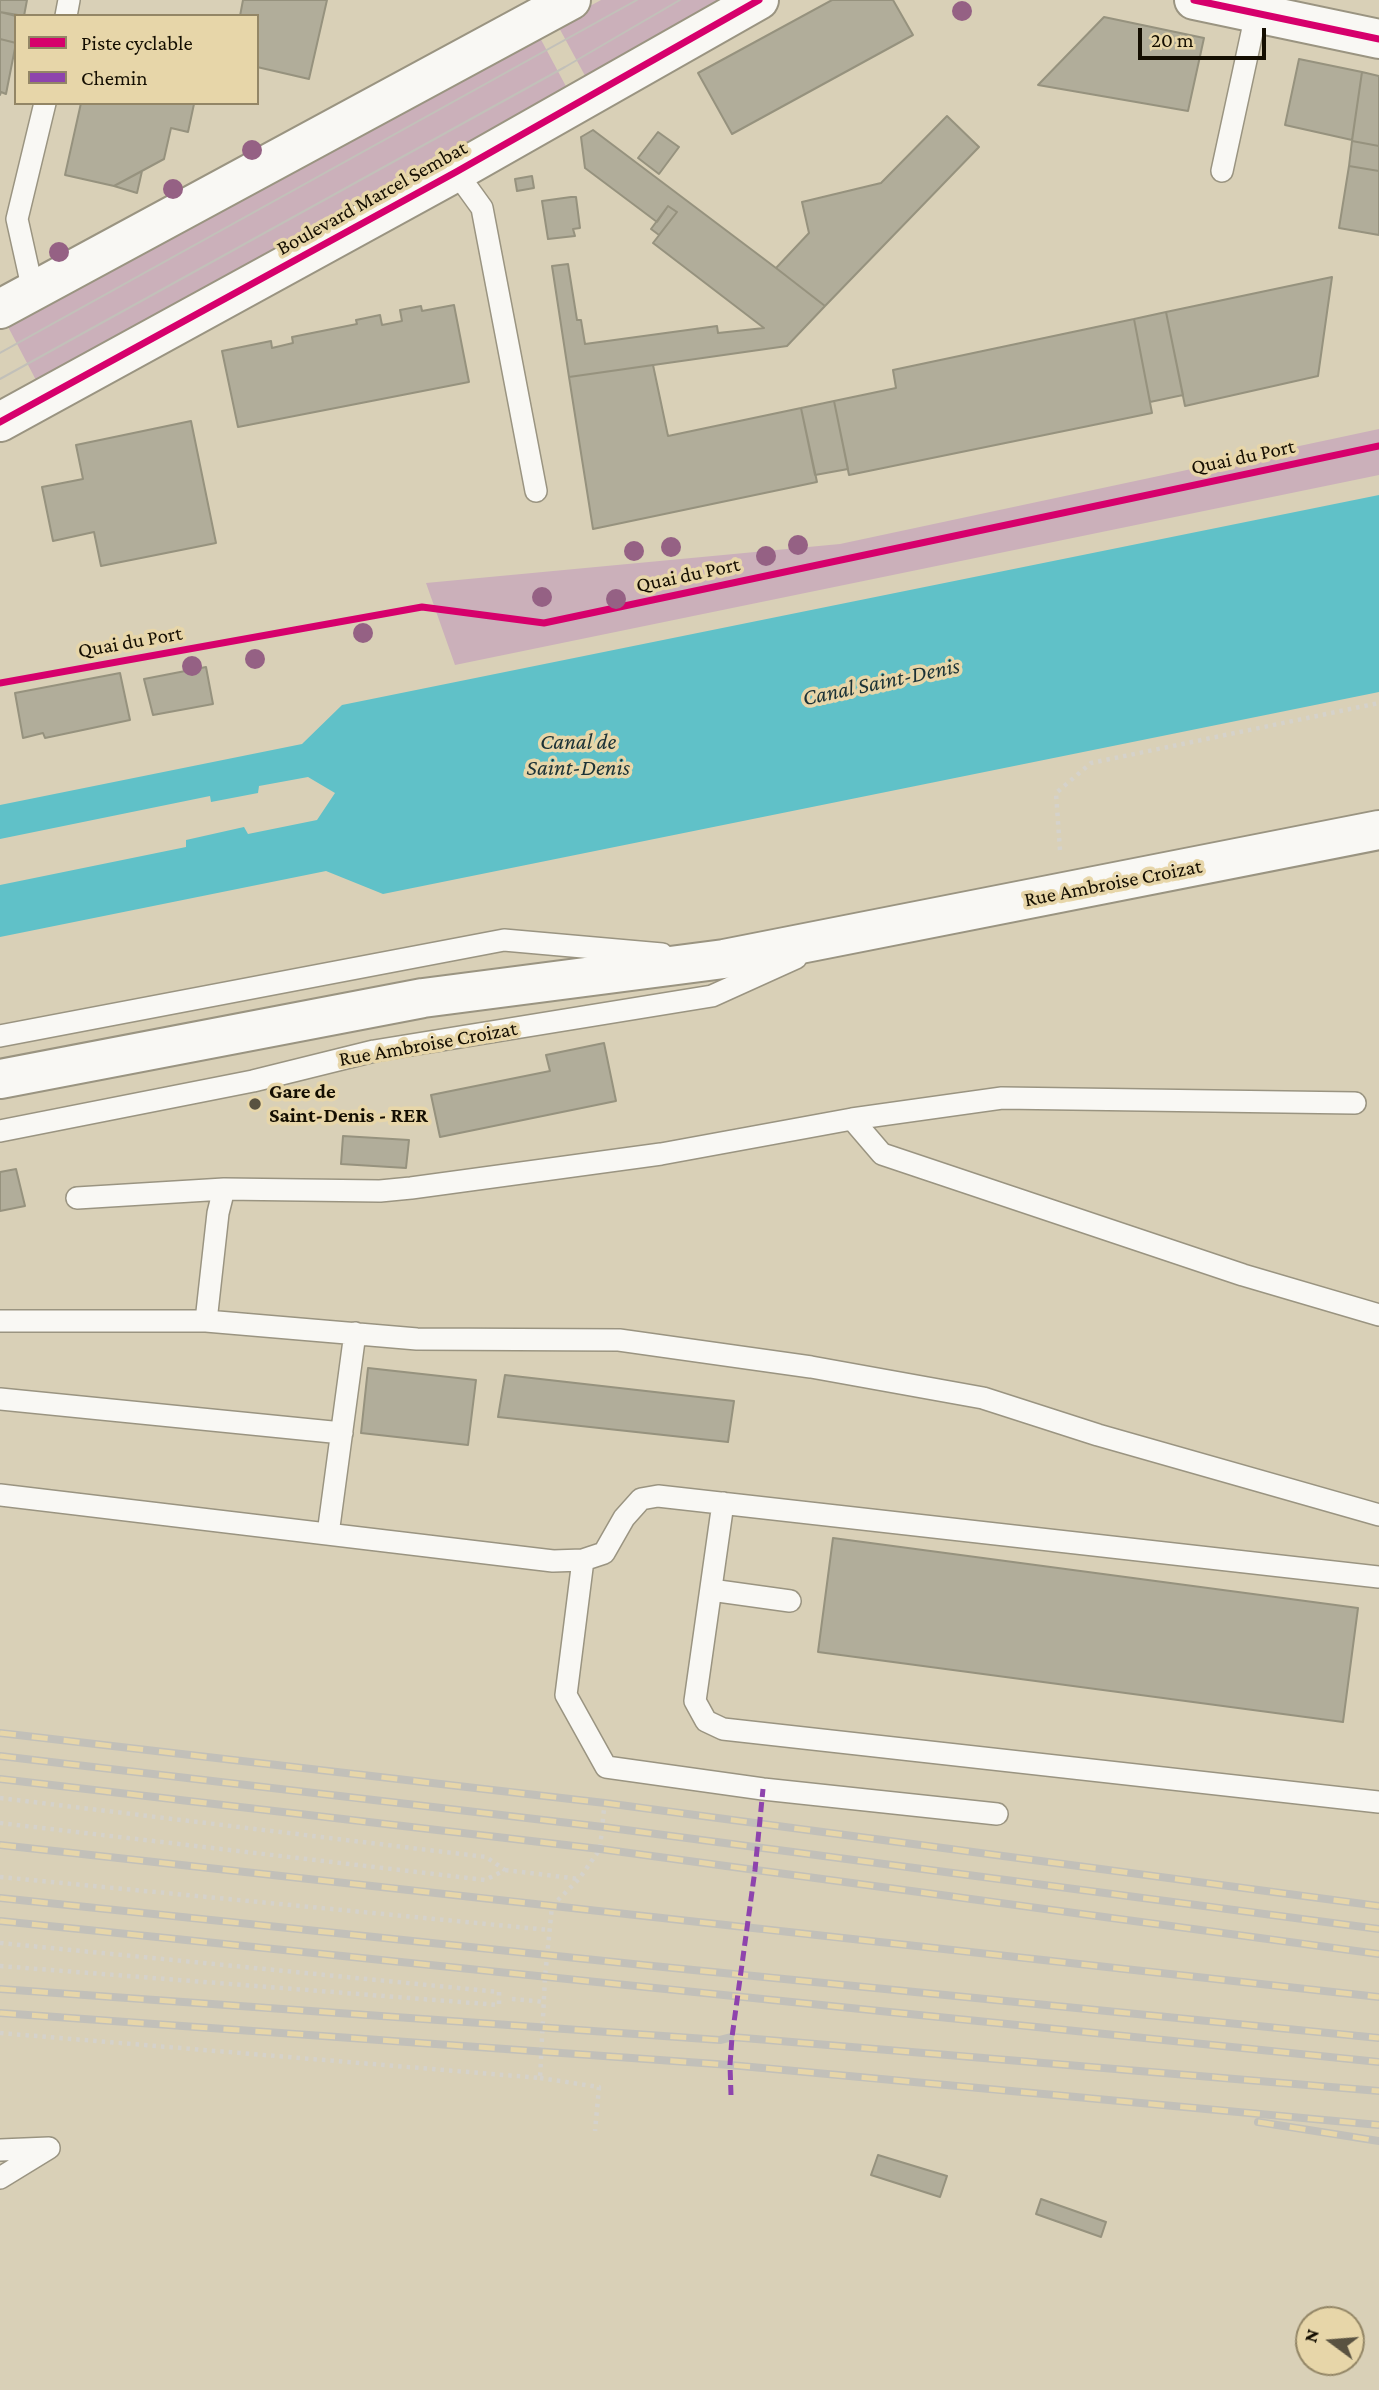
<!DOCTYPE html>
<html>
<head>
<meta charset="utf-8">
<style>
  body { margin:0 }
  #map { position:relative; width:1379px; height:2390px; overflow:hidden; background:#d9d0b7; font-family:"Crimson Pro",serif }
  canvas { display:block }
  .legend { position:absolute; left:14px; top:14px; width:245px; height:91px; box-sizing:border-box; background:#e7d6a9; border:2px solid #938666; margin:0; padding:9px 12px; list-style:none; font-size:21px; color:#140e01 }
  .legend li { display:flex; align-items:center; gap:14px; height:35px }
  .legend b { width:35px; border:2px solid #938666 }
  .north { position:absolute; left:1295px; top:2306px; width:70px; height:70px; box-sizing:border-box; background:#e7d6a9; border:2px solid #938666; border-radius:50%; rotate:286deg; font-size:19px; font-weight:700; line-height:28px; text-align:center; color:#140e01 }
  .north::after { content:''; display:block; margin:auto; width:24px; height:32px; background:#595241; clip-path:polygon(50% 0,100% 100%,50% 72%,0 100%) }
  .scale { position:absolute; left:1138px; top:28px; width:128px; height:32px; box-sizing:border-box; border:4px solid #140e01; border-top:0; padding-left:9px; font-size:21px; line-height:24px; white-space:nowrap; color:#140e01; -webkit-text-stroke:5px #e7d6a9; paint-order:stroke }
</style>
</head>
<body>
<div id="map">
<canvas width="1379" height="2390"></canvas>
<ul class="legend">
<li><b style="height:9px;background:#d6006c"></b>Piste cyclable</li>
<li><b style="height:9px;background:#8e44ad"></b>Chemin</li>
</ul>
<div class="north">N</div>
<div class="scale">20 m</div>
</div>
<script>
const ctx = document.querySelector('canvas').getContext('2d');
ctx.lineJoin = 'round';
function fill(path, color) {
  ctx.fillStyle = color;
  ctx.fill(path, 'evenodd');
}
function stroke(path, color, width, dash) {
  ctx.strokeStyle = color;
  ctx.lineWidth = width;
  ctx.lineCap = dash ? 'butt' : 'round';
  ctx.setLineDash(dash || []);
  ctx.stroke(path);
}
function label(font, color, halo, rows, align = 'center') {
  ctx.font = font + ' "Crimson Pro",serif';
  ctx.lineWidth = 7;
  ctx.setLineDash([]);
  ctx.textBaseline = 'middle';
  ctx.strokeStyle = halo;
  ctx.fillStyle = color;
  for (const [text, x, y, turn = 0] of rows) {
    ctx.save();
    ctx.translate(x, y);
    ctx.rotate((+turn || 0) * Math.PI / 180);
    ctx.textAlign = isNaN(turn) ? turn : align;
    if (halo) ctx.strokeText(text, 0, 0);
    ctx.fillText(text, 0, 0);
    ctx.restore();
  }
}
fill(new Path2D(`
  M601,0H745L589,83L557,24Z
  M538,34L569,92L37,382L6,323Z
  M1379,429V475L455,665L426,583L840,544Z`), '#cbb0ba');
fill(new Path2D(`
  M1379,495V692L383,894L326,871L0,937V885L186,847V840L244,827L248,834L317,820L335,793L308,777L259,786L258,793L211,802L210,796L0,839V805L302,744L342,705Z`), '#60c1c8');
const building = new Path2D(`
  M0,0H27L24,16L0,12Z
  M243,0H327L309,79L257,67V16H240Z
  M832,0H893L913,35L732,134L698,73Z
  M0,12L16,16V43L0,39Z
  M1104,17L1204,38L1188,111L1038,85Z
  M0,39L16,43L6,94L1,92L0,95Z
  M1299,59L1362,72L1352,140L1285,125Z
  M1362,72L1379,76V146L1352,141Z
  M81,103H191L194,104L188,132L171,128L164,159L114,186L65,175Z
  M947,116L979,147L825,306L776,268L809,233L802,202L881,183Z
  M593,130L776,268L825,306L787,346L569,377L552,266L568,264L577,320H581L585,344L717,326L718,333L764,328L653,243L677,212L668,206L657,222L585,168L581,137Z
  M658,132L679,147L659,174L638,158Z
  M1352,141L1379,146V171L1349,166Z
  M1349,166L1379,171V235L1339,228Z
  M142,171L137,193L114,186Z
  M532,176L534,188L517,191L515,179Z
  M571,197H576L580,228L573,229L575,236L548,239L542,201Z
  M668,206L677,212L659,235L651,229Z
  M1332,277L1318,376L1185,406L1166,312Z
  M454,305L469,382L238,427L222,351L271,341L272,348L293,343L292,337L357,324L356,320L380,315L382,325L402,321L400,310L421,306L422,311Z
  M1166,312L1183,395L1150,402L1134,319Z
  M1134,319L1152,413L849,475L834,401L896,388L893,370Z
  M653,365L668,436L801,408L817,482L593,529L569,377Z
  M834,401L848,469L815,475L801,408Z
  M191,421L216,543L101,566L94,532L53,541L42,487L83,479L76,445Z
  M206,667L213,704L153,715L144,679Z
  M120,673L130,720L45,738L43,733L23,738L15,693Z
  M604,1043L616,1101L440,1137L431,1095L550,1071L546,1055Z
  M343,1136L409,1140L406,1168L341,1164Z
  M16,1169L25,1206L0,1211V1172Z
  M368,1368L476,1380L468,1445L361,1433Z
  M505,1375L734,1401L728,1442L498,1417Z
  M833,1538L1358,1608L1343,1722L818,1652Z
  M878,2155L947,2176L940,2197L871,2175Z
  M1041,2199L1106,2222L1101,2237L1036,2214Z`);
fill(building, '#b1ad9a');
stroke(building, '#96927e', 2);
const service = new Path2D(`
  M66,16L69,0
  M1222,171L1256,14
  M456,172L482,208L536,491
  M33,291L17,219L45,103
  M0,1036L504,940L662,954
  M852,1119L882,1154L1243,1275L1379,1315
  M0,1131L253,1081L374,1051L712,996L796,958
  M224,1189L218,1213L206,1321L417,1339L619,1340L811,1367L983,1398L1098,1435L1379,1515
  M77,1198L224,1189L380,1191L411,1188L661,1154L852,1119L1002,1098L1355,1103
  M0,1321H206
  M0,1399L342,1433
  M0,1495L553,1561L583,1560L604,1553L624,1518L641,1499L658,1496L1379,1577
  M723,1503L695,1701L706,1721L723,1729L1379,1802
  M328,1534L355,1333
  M583,1560L566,1695L606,1767L763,1789L997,1814
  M711,1590L790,1601
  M0,2150L49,2148L0,2178`);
const minor = new Path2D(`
  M1194,0L1379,39
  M0,309L571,0
  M0,422L456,172L759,0`);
const secondary = new Path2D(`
  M0,1079L423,998L724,959L1379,830`);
stroke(service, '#9a9481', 24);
stroke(minor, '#9a9481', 42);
stroke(secondary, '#9a9481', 42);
stroke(new Path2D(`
  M1060,850L1056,793L1091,763L1379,703
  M0,1798L486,1857L505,1870L485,1880L0,1823
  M505,1870L579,1879
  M0,1877L549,1930
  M0,1943L499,1992V2005L0,1966
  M512,1999L545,2002
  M0,2033L540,2078L545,1977L552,1906L579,1879L600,1849L605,1799
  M540,2078L599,2087L595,2131`), '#d5d2cb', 4.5, [3.5, 5]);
stroke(service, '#f9f8f4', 21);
stroke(minor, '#f9f8f4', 38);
stroke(secondary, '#f9f8f4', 38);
stroke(new Path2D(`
  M0,353L637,0
  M0,379L565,67L680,0`), '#c2c0b9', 2);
const rail = new Path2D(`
  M0,1733L605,1803L1379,1906
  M0,1756L603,1827L1379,1929
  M0,1779L600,1849L1379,1954
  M0,1845L1379,1997
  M0,1898L643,1965L1379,2038
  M0,1921L1379,2062
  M0,1989L720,2040L732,2037L1379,2091
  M0,2013L730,2065L1379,2125
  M1258,2122L1379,2141`);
stroke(rail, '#c2c0b9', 8);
stroke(rail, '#e7d6a9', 5, [16]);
stroke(new Path2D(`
  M731,2095L730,2065L732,2037L755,1870L763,1789`), '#8e44ad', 5, [10, 5]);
stroke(new Path2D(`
  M1194,0L1379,39
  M0,422L456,172L759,0
  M0,683L422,607L544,623L1379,446`), '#d6006c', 7);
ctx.fillStyle = '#956184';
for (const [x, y] of [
  [962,11],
  [252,150],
  [173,189],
  [59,252],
  [798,545],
  [671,547],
  [634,551],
  [766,556],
  [542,597],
  [616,599],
  [363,633],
  [255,659],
  [192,666]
]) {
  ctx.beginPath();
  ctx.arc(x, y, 10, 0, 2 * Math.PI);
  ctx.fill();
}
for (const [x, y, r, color] of [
  [255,1104,7,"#595241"]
]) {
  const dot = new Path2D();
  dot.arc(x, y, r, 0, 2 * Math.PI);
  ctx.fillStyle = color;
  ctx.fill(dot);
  stroke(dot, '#e7d6a9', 2.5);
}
label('21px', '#140e01', '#e7d6a9', [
  ["Boulevard Marcel Sembat",372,198,-29],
  ["Quai du Port",1243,457,-12],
  ["Quai du Port",688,575,-12],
  ["Quai du Port",130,642,-10],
  ["Rue Ambroise Croizat",1113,883,-11],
  ["Rue Ambroise Croizat",428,1044,-10]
]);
label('bold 21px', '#140e01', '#e7d6a9', [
  ["Gare de",269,1092],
  ["Saint-Denis - RER",269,1116]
], 'left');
label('italic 23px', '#1b3236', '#e7d6a9', [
  ["Canal Saint-Denis",881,682,-12],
  ["Canal de",578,742],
  ["Saint-Denis",578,768]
]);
</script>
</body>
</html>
